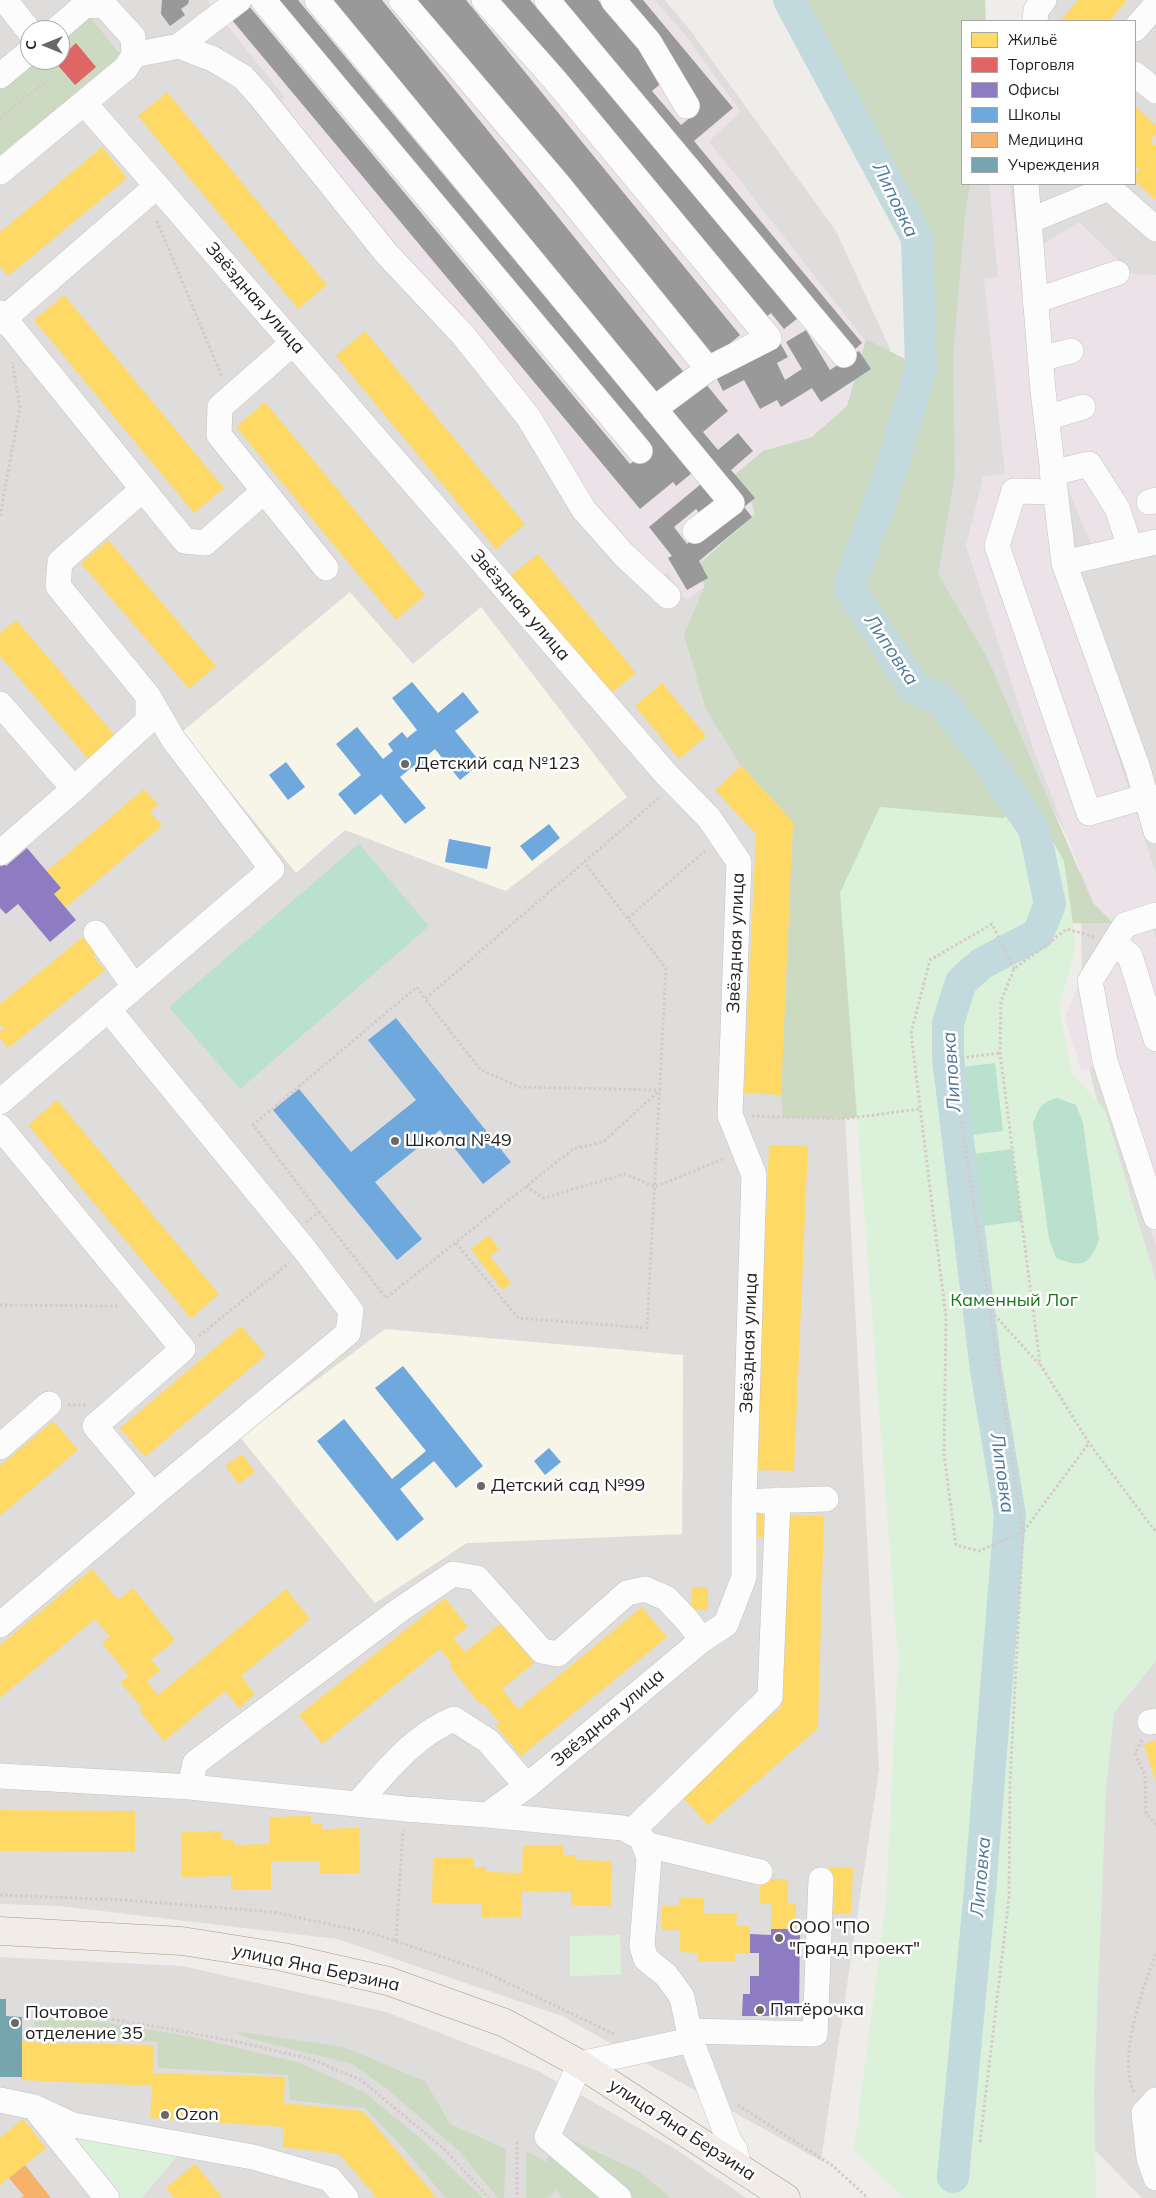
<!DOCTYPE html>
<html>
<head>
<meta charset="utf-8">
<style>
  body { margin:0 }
  #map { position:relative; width:1156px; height:2198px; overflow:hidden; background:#efedea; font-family:Mulish,sans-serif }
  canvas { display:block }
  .legend { position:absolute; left:961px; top:20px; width:175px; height:165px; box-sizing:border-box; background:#fff; border:1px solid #a6a6a6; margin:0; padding:6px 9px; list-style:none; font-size:15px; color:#212121 }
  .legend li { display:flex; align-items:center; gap:10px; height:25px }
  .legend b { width:25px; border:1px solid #a6a6a6 }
  .north { position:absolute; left:20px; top:20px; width:50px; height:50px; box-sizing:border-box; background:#fff; border:1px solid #a6a6a6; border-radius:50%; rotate:270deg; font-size:14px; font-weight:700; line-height:20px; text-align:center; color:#212121 }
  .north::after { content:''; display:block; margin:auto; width:18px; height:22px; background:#696867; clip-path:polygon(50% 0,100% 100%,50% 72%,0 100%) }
</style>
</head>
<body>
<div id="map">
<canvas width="1156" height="2198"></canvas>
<ul class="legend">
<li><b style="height:14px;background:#ffd966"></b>Жильё</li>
<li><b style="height:14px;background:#e06666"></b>Торговля</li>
<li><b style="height:14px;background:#8e7cc3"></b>Офисы</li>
<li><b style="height:14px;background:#6fa8dc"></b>Школы</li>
<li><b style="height:14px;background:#f6b26b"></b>Медицина</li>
<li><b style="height:14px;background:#76a5af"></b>Учреждения</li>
</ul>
<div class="north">С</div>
</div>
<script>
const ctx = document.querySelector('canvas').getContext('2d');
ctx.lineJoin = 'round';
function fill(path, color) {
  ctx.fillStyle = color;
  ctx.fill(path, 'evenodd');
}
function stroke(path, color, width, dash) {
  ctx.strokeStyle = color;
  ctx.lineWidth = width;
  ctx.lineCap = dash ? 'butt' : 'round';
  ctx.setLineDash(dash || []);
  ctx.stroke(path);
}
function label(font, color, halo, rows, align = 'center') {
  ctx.font = font + ' Mulish,sans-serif';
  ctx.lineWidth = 5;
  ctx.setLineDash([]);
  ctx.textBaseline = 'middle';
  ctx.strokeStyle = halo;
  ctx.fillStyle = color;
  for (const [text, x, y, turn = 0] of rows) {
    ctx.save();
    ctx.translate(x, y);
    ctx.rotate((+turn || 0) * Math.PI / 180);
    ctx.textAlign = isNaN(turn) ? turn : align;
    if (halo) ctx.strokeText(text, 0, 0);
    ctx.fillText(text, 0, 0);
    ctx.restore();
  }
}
fill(new Path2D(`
  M0,0H207L285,97L271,111L652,580L667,572L697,569L751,501L866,342L708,141L740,112L685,35L654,0H665L690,30L836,231L892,353L832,865L879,1769L821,2161L562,2016L337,1939L60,1906L0,1904ZM30,30H60V60H30ZM481,608L506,891L345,830L296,872L413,664ZM683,1355L682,1534L467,1543Z
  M1033,0H1156V1330L1083,1045L1080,860L923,566L962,184H1135V21H1022Z
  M1156,1540V2198H1142L1075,2130L1106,1698Z
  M0,1957L182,1966L386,2012L538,2071L674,2148L746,2198H0Z`), '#dedddb');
fill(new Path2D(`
  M207,0H654L685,35L741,112L709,141L866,342L847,409L751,501L755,517L697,568L705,587L686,600L667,572L651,580L271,111L285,97Z
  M989,184H1010L1051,551L1156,874V919L1153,929L1156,939V1246L1097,1066L1081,1070L1065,1017L1089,960L1112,923L1093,903L1033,748L966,546L983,477L1005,473L984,279L998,277Z
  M1079,222L1133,274L1156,275V530L1094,551L1065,482L1040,246Z`), '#ece3e8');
fill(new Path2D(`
  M350,592L413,664L481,607L627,797L506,891L345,830L296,873L182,732Z
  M385,1329L683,1355L682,1534L467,1543L375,1603L240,1437Z`), '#f6f5e8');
fill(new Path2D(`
  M445,2084L530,2115L527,2145L463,2126L441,2096Z`), '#dddcdb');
fill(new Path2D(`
  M789,0H985L986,21H962V184H970L965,215L953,357L955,473L938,574L987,657L1093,903L1113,923L992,924L920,1109L843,1119L783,1117L781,1095L793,822L741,766L706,709L684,635L705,585L697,566L755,514L751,498L732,477L763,451L812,437L847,406L866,339L921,367L917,238Z
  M88,15L121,55L0,156V89L34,60H60V39Z
  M34,2011L193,2037L300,2063L364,2092L420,2138L483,2198H446L407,2152L365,2108L290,2100L288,2075L158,2068L157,2042L35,2037Z
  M234,2031L343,2047L425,2081L450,2124L506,2149L504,2198H498L459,2151L387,2089L352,2064L248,2038Z
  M567,2138L640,2172L671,2198H629Z
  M526,2151L546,2162L551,2151L608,2198H562L556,2190L547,2198H526Z`), '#ccdac2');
fill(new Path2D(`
  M1031,803L1064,861L1076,945L1059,1008L1072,1074L1105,1110L1156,1281V1661L1114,1713L1106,1791L1094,2091L1096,2198H904L854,2150L886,1901L898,1658L840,893L880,807L1003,818Z
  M620,1935L621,1975L570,1976V1936Z
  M66,2129L179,2154L142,2198H118Z`), '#dbf1da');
fill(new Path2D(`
  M359,844L429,926L240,1089L169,1007Z
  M995,1063L1003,1131L972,1135L963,1067Z
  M1058,1098L1076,1105L1083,1123L1099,1240C1089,1266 1082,1268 1056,1258L1049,1239L1033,1123C1039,1108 1042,1101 1058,1098Z
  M1012,1149L1022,1221L982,1226L973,1154Z`), '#bae1ce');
fill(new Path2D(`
  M1078,0H1127L1109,21H1060Z
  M167,92L327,285L298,309L138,116Z
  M1135,106L1156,126V133L1150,140L1156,146V200L1135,181V175L1139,170L1135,166Z
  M102,147L127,178L8,276L0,266V232Z
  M64,295L224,488L194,513L34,320Z
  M365,331L525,524L496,549L336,356Z
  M265,402L425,595L396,620L236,427Z
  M108,540L216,666L189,689L81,563Z
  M538,554L636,673L609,695L510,576Z
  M16,620L124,746L97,769L0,656V633Z
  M662,683L706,736L679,759L635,706Z
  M741,766L793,822L781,1095L744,1093L756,834L715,790Z
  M144,789L158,805L150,812L162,826L66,907L54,894L61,888L47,871Z
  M88,933L101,949L93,956L105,970L8,1048L0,1039V1032L4,1029L0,1025V1004Z
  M57,1100L219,1294L191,1318L28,1125Z
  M769,1145L808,1146L794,1471L756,1470Z
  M489,1235L499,1249L490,1256L511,1283L502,1290L471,1249Z
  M241,1326L266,1355L145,1457L120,1428Z
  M53,1421L78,1450L0,1516V1466Z
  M242,1454L255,1472L239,1484L225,1466Z
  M748,1507H763V1537H747Z
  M787,1515L824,1516L818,1728L708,1825L681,1795L782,1706Z
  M92,1569L118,1600L133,1588L175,1640L151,1660L160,1670L147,1681L158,1695L286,1589L310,1619L241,1676L255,1694L239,1708L225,1691L164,1741L139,1710L142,1708L120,1682L129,1676L102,1643L110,1637L95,1619L0,1698V1645Z
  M692,1587H708V1610L692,1609Z
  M445,1598L468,1627L453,1638L465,1652L501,1623L534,1663L502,1689L518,1709L642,1607L667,1637L521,1756L496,1726L500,1723L483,1703L481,1705L449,1666L452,1664L440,1649L322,1744L299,1715Z
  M1156,1740V1783L1144,1744Z
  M0,1810L135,1811V1852L0,1851Z
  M311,1816V1824H322V1829L359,1828L360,1873L320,1874V1861L271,1862V1889L231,1890V1876L182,1877L181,1832L222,1831V1840L233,1839L234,1845L270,1844V1817Z
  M523,1846H564L563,1855H575V1860L612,1861L611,1906L571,1905V1892L522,1891L521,1918L481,1917V1904L432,1903L433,1858H474V1867H486V1872L522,1873Z
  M830,1867L853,1868L851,1914H828Z
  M760,1879H788V1904H796V1929H771V1904H760Z
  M679,1898H704V1913L737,1914L736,1926H750V1953H735V1961H698V1953L680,1952V1930H661L662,1906H679Z
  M22,2042L154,2045L153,2073L285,2077L284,2103L363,2111L437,2198H377L339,2154L283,2147L284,2127L150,2118L152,2086L21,2080Z
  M23,2119L46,2148L0,2185V2138Z
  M195,2164L223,2198H175L166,2188Z`), '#ffd966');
fill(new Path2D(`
  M76,43L96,67L75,85L55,62L60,60V58Z`), '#e06666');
fill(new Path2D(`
  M27,848L61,888L54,894L76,920L50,942L18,904L6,914L0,908V858L6,866Z
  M771,1929H800L799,2016H742L743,1994H750V1976H759V1953H750V1934L771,1935Z`), '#8e7cc3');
fill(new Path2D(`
  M412,682L438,713L463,692L479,712L455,731L481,763L460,780L435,749L424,758L428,763L417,772L412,767L400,777L426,808L405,824L381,794L355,815L338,794L361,775L336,744L357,727L383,759L393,751L388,744L402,732L407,738L417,730L392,698Z
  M286,762L305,787L288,800L269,775Z
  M549,824L560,838L532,861L520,846Z
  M449,839L491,847L487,869L445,862Z
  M396,1018L511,1162L483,1184L440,1130L375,1182L422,1239L397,1260L273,1110L299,1089L351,1152L416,1100L368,1040Z
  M403,1366L483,1466L456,1488L434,1461L400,1489L424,1519L397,1541L317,1441L344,1419L392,1479L426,1451L375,1388Z
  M549,1448L561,1462L545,1475L534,1461Z`), '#6fa8dc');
fill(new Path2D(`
  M25,2165L51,2198H21L24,2196L9,2178Z`), '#f6b26b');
fill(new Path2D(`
  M0,1999H6V2016L22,2017V2077H0Z`), '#76a5af');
fill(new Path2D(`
  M162,0H189L188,4L181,9L185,15L170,26L161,14Z
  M274,0H298L692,473L676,486L673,482L640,509L232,20L249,6L630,464L648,449Z
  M332,0H382L686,375L655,399Z
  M415,0H466L740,335L710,360Z
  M499,0H530L798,318L784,329L771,313L766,317Z
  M552,0H598L665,80L652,91L681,125L698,111L619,0H643L733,108L694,141L862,343L848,355Z
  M806,330L830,370L859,351L871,369L821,402L812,388L781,407L777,400L760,409L744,380L723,391L715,375L779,341L788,357L777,363L785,380L802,369L786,342Z
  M701,378L728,411L703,432L718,450L738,433L753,451L731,470L755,498L744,507L752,517L699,561L708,578L687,590L668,558L672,556L649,527L701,484L716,503L701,515L696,509L674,527L687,544L736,503L661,412Z`), '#999');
stroke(new Path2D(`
  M789,0L917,238L921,367L892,468L849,587L914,688L942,701L991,765L1034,829L1050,904L1038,934L981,964L961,982L948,1023V1058L986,1370L1010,1515L980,1890L953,2177`), '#c2dade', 32);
const minor = new Path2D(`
  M5,0L30,32
  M263,0L640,451
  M317,0L732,503L695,531
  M401,0L558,184L708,369L769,338L554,79L484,0
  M547,0L844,355
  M613,0L649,42L687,106
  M1035,21L1036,10L1044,0
  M1135,29L1156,5
  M179,46L213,59L243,77L260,96L386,253L463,335L529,418L584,510L624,555L668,596
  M134,55L179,46L239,0
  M1135,74L1156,91
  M0,76L30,51
  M84,103L157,186L666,774L709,818L739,862L730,1115L754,1175L744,1502V1577L726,1624L702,1640L527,1786L487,1815
  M0,172L126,68L134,55L133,37L105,6L85,5L56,30
  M1026,184L1043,391L1064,563L1138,769L1156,831
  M1029,221L1109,188L1156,229
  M1035,301L1117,273
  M0,313L185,541L205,543L264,491
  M0,322L157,186
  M293,343L220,407L219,435L326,568
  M1040,359L1071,351
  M654,409L708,369
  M1046,418L1083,407
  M1052,473L1089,464L1117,508L1130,547
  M1054,492L1014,491L997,546L1089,813L1147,796
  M1149,502L1156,500
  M1064,563L1156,542
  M0,704L74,789L0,853
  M74,789L148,721V696L58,586L60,562L143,489
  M1156,915L1125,925L1090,981L1105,1061L1156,1217
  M96,933L134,986
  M1114,943L1130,956L1156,1039
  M108,1009L305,1250L351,1311L348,1333L153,1495
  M0,1102L272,869L173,739L148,696
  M0,1127L183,1349L95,1426L153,1495L0,1625
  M0,1447L49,1404
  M762,1501L826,1499
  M1150,1722L1156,1721
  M0,1776L190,1787L405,1809L487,1815L623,1828L642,1838L649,1858L642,1946L646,1959L666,1975L682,1997L691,2040L729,2141L735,2150L739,2168
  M190,1787L195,1763L401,1609L453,1574L477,1578L542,1651L558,1654L627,1593L645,1589L666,1598L687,1620L702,1640
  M357,1804C385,1773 414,1735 454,1719L488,1741L527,1786
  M631,1832L770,1697L778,1500
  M644,1844L760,1872
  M689,2031L815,2034L821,1880
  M0,2100L34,2107L73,2125L253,2157L330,2179L346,2198
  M1156,2100L1144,2113L1149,2158L1156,2178
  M38,2112L107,2198
  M619,2198L547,2137L580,2064L691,2040`);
const major = new Path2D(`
  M0,1931L182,1941L283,1957L388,1981L505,2023L580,2064L786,2198`);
stroke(minor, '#c5c4c2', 26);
stroke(major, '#a39989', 29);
stroke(new Path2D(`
  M0,119L54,74
  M157,221L222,377
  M0,516L20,407L12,362
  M628,918L706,850
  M1094,937L1067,929L1014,969L1001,1001L1000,1053L1040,1364L1089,1443L1156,1532
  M1014,969L992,924L930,960L911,1033L946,1318L944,1455L956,1545L979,1551L1023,1532L1089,1443
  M752,1116L843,1119L920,1109
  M526,1186L543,1198L625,1174L655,1187L725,1158
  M319,1212L386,1298L573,1149L603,1142L660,1090L519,1087L480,1069L425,999
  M306,1222L319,1212L253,1125L417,987L425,999L661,796
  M456,1243L518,1318L647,1328L666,968L584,862
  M0,1305L119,1306
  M991,1311L1039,1364
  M199,1336L289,1263
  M68,1405H86
  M1142,1740L1135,1753L1145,1775L1146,1813L1156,1825
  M0,1895L125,1900L273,1912L375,1934L483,1971L616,2035
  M396,1941L403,1830
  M33,2007L147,2025L238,2042L311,2059L361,2080L444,2149L489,2198
  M1134,2092C1117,2056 1143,1989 1156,1953
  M738,2105L833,2166L868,2198
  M517,2142V2198
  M980,2142L1009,1898L1010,1782L1023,1532L952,1059L1000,1053`), '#d6cac9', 3, [2.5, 2.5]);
stroke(minor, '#fdfcfc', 25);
stroke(major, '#f1ece7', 28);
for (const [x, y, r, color] of [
  [405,764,5,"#696867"],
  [395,1141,5,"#696867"],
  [481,1486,5,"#696867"],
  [779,1938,5,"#696867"],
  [760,2010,5,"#696867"],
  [15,2023,5,"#696867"],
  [165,2115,5,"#696867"]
]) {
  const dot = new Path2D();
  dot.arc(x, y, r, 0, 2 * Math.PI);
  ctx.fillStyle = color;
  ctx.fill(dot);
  stroke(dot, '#fff', 2);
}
label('18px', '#212121', '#fff', [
  ["Звёздная улица",255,298,49],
  ["Звёздная улица",520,605,49],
  ["Звёздная улица",736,943,-88],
  ["Звёздная улица",749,1343,-88],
  ["Звёздная улица",608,1718,-40],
  ["улица Яна Берзина",316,1968,12],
  ["улица Яна Берзина",682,2130,33]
]);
label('18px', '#212121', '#fff', [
  ["Детский сад №123",415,764],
  ["Школа №49",405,1141],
  ["Детский сад №99",491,1486],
  ["ООО \"ПО",789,1928],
  ["\"Гранд проект\"",789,1949],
  ["Пятёрочка",770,2010],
  ["Почтовое",25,2013],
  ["отделение 35",25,2034],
  ["Ozon",175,2115]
], 'left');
label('18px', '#177719', '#fff', [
  ["Каменный Лог",1014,1301]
]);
label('italic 19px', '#4f7899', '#fff', [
  ["Липовка",895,200,64],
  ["Липовка",891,650,56],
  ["Липовка",952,1072,-94],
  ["Липовка",1002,1473,82],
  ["Липовка",981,1877,-85]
]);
</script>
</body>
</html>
